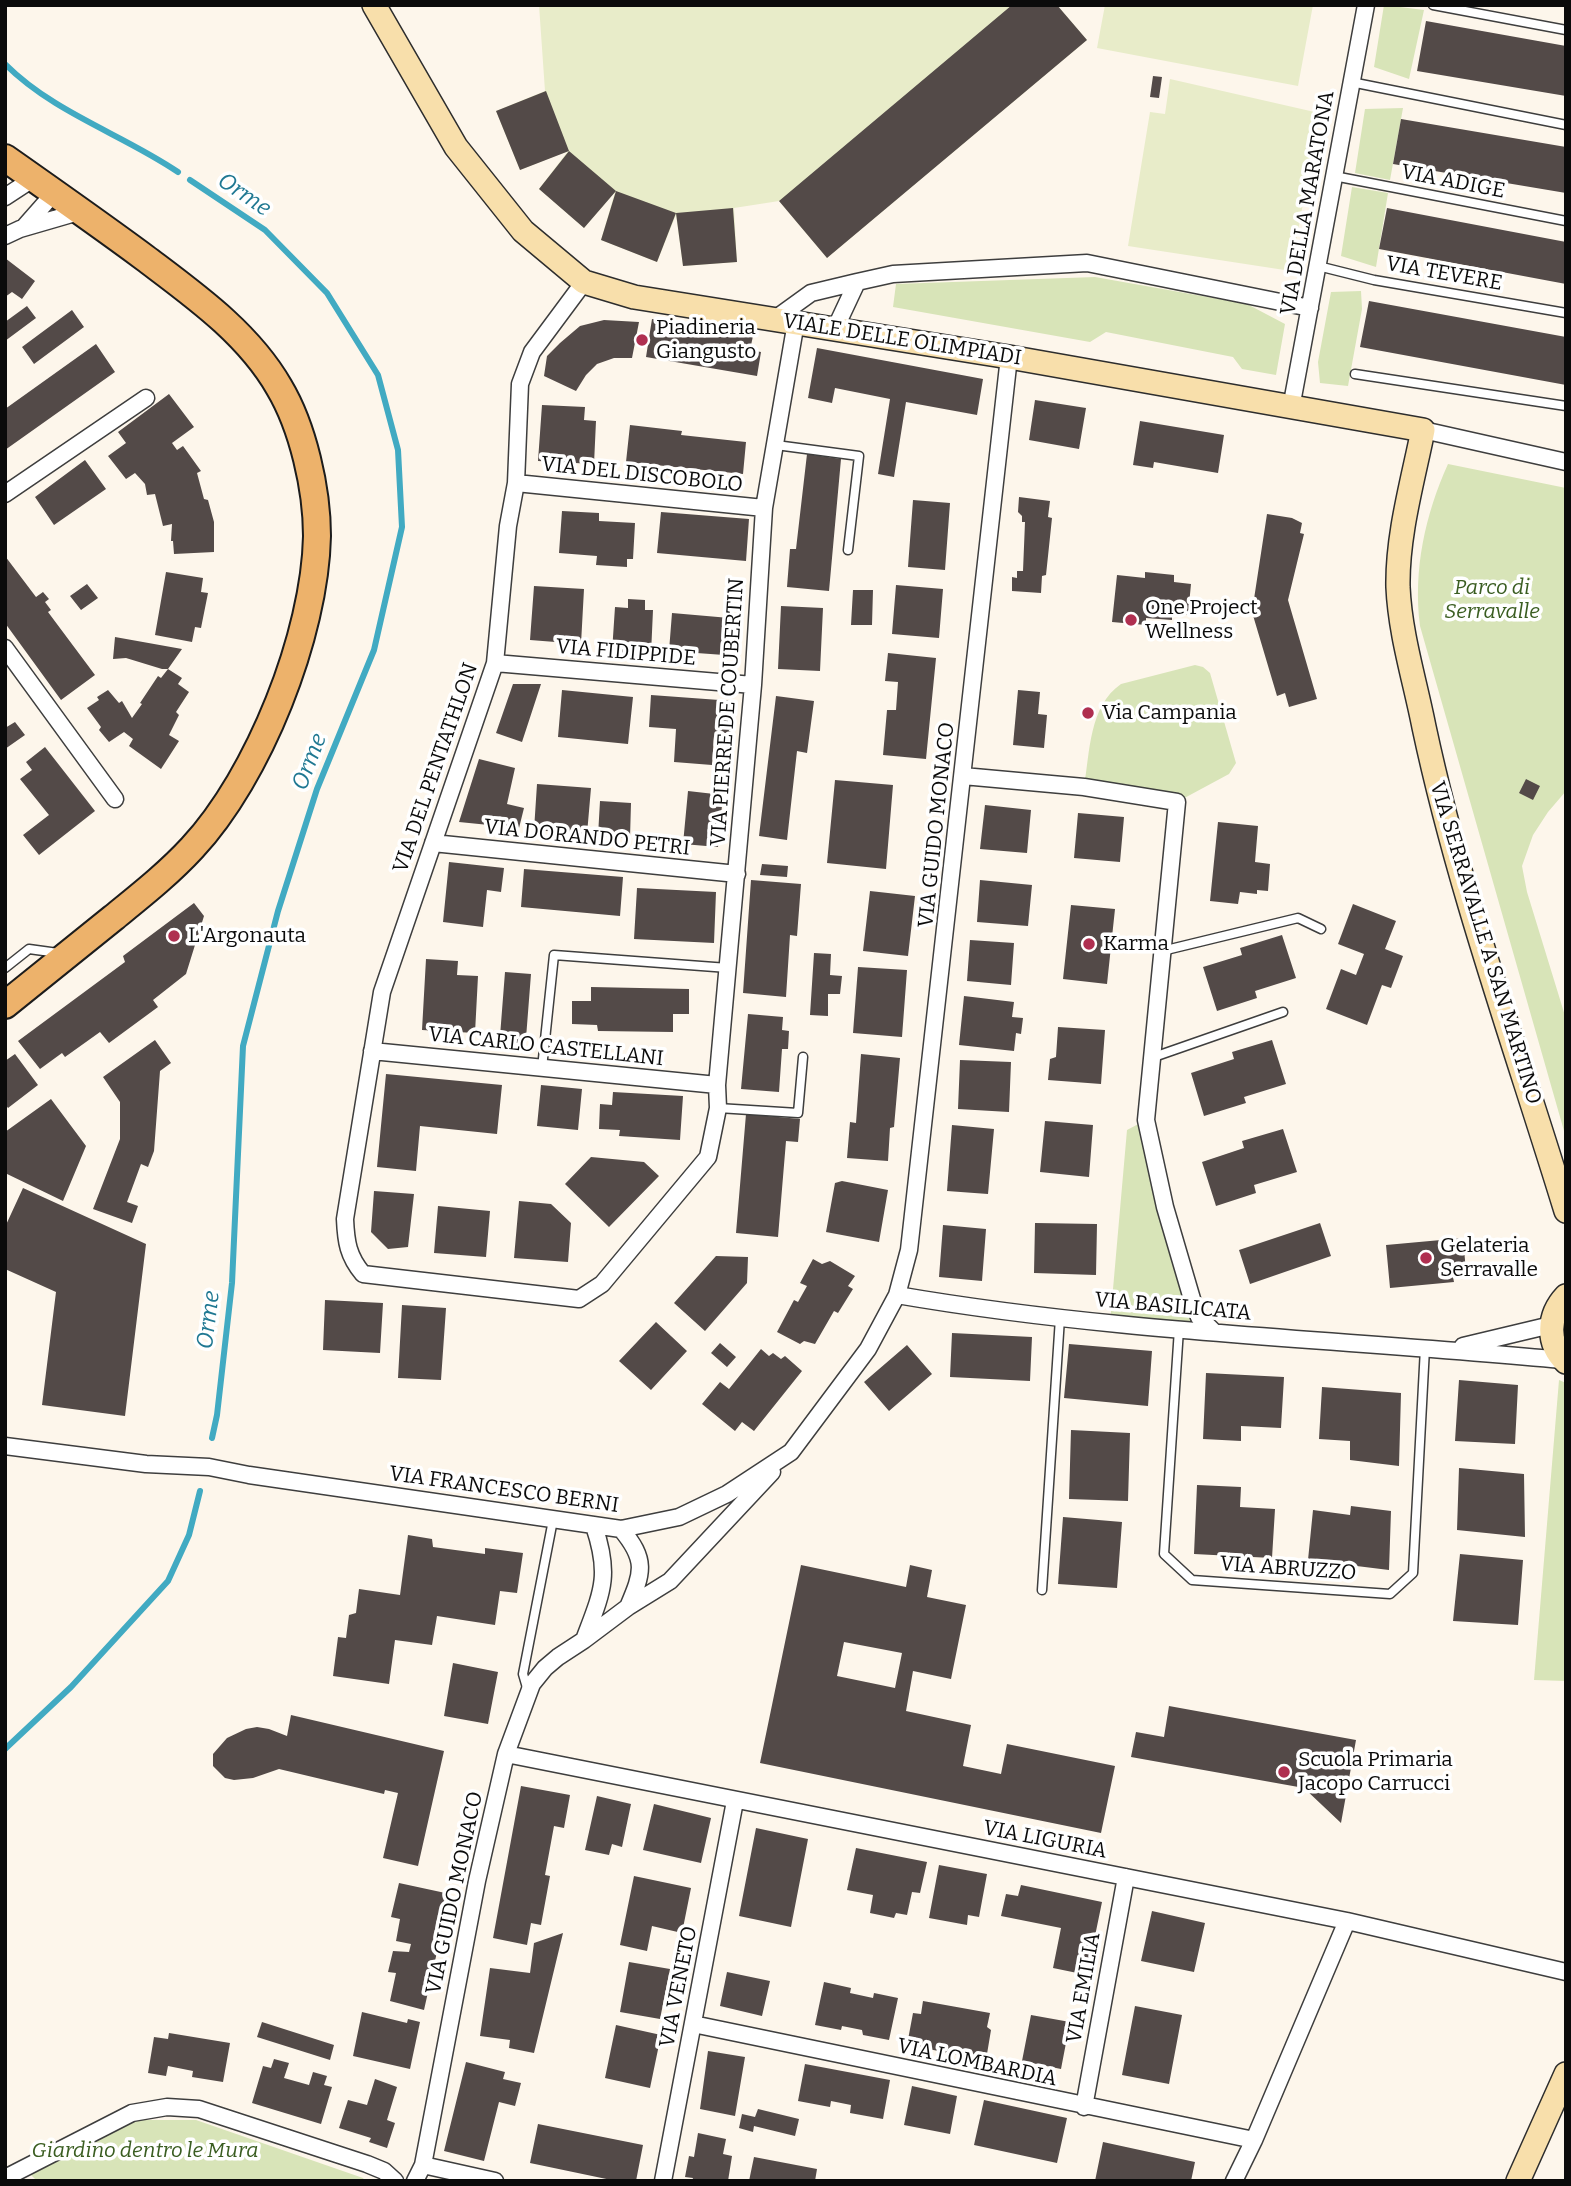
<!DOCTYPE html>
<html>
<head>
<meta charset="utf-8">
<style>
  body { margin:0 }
  #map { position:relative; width:1571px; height:2186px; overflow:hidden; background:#fdf6eb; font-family:Bitter,serif }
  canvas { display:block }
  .frame { position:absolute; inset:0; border:7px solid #0b0b0b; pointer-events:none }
</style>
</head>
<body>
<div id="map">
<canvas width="1571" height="2186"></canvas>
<div class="frame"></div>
</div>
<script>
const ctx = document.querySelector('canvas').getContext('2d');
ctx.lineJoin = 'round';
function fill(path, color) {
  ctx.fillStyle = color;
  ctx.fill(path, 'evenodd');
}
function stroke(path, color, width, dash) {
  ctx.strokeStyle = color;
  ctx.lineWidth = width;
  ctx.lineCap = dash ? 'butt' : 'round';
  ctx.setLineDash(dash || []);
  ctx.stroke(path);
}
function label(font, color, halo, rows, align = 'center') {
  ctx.font = font + ' Bitter,serif';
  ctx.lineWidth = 7;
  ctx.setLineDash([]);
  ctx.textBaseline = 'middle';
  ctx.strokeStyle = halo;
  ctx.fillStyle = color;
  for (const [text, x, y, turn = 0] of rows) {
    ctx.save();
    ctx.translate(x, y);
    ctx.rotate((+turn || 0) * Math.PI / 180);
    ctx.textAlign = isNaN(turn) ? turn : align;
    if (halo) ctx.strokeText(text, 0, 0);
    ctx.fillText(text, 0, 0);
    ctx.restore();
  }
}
fill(new Path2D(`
  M1384,5L1424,10L1409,79L1374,67Z
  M1403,108L1390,180L1355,173L1365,109Z
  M1352,187L1388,193L1376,267L1341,256Z
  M1095,277L1247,304L1285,324L1276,375L1242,369L1233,357L1106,332L1090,342L893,307L896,284Z
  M1361,291L1362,309L1348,386L1320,383L1318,362L1331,292Z
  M1448,464L1566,488V791L1548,812L1533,835L1522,866L1527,892L1566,1019V1138L1420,626C1413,570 1425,515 1448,464Z
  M1195,665L1203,667L1210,673L1236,763L1229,774L1177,802L1084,787C1090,752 1089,706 1121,684Z
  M1146,1120L1165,1207L1213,1331L1110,1323L1127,1130Z
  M1559,1380L1566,1383V1681L1534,1680Z
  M139,2120H196L363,2178L365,2181H37L29,2173Z`), '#d8e4b8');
fill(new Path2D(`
  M539,5H1057L1087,40L827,258L779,201L734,208L737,262L683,266L676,215L657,262L601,240L615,192L584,228L539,189L568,151L520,170L496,111L545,91Z
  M1105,5H1313L1298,86L1097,48Z
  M1170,79L1319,113L1291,271L1128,246L1150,112L1165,114Z`), '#e8ecc9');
stroke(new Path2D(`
  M5,64C54,113 122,134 178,172
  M190,180L265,230L327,293L378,375L398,450L402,527L374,650L317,789L278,911L243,1046L232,1283L217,1415L212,1438
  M5,1749L71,1687L168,1581L189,1535L200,1491`), '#41aac2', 6);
fill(new Path2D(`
  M1012,5H1057L1087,40L827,258L779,201Z
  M1426,21L1566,46V96L1417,71Z
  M1153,76L1162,77L1159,98L1150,97Z
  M546,91L569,151L616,191L584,228L539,189L569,151L520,170L496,111Z
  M1401,119L1566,147V193L1393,164Z
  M616,191L676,213L733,208L737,262L683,266L676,213L657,262L601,240Z
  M1387,208L1566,242V284L1379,249Z
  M5,258L35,281L22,299L12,292L5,297Z
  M1369,301L1566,337V385L1360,347Z
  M27,306L36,318L5,341V322Z
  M72,310L84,327L34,364L22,347Z
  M652,319L753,336L750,350L761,352L757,376L646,357Z
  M604,320L639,322L632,358H614L597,364L586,375L576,391L544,376L547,356L560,343L580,326Z
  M96,344L115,372L5,450V409Z
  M817,348L983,379L977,415L906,402L894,477L878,474L890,399L835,388L832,403L808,398Z
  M169,394L194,427L172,443L177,450L183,446L201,471L197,473L204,499L208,500L214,522V552L174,554L173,541H171L172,524L163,526L155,494L147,495L145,484L135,473L126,479L108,456L126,443L118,432Z
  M1035,400L1086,408L1079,449L1029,440Z
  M542,405L585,407L584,420L596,421L594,464L538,461Z
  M1140,421L1224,435L1218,473L1154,462L1153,468L1133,465Z
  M630,425L682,431L681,435L746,442L743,474L626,462Z
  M807,454L841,459L829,591L787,587L790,549H796Z
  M85,460L106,489L54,525L35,497Z
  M1019,497L1050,501L1048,517L1052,518L1046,575L1042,576L1041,593L1012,591V577L1017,578V571H1023L1025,522H1022V516L1018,512Z
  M913,500L950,503L945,570L908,567Z
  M562,511L599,513V521L635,523L633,559H627V567L596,565L597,556L559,553Z
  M661,512L749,519L746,561L657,553Z
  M1267,514L1292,518L1302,523L1300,533L1304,534L1288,600L1317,699L1289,707L1285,693L1277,696L1252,612Z
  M5,556L36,597L43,592L49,599L45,602L51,610L48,612L95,675L61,700L5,623Z
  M166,572L203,578L201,592L208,593L201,628L195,627L192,642L155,635Z
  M1145,572L1174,575V582L1191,584L1188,615L1172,613V620L1146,618V625L1112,622L1117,575L1145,578Z
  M87,584L98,598L81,610L70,596Z
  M896,585L943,589L939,638L892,634Z
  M534,586L584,589L581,644L530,640Z
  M853,590H873L872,625H851Z
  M628,599L645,600V610H653L651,654L612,652L615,607L628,608Z
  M781,606L823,608L820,671L778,669Z
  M672,613L741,619L738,656L669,651Z
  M115,637L182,649L168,669H162L126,658L113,659Z
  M888,653L936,658L926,759L883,755L887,710H896L898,682L885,681Z
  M168,669L182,678L178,684L189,692L176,712L179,715L169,735L179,741L161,769L129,746L133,739L124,732L109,742L99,730L101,727L87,708L99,700L97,697L108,690L119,703L122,701L132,718L142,704L140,703L158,676L161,678Z
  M513,684H541L522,742L496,733Z
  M562,690L633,697L628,744L558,737Z
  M1018,690L1040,692L1038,714L1047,715L1044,748L1013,745Z
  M651,695L733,701L731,737L714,736L712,765L674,762L676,729L649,727Z
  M776,696L814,701L807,753L797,751L787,840L759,836Z
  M15,722L25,735L5,749V728Z
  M45,747L95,811L39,855L23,835L49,815L20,779L32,770L26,762Z
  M479,759L515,768L507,804L524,808L519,828L459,822Z
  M1526,779L1540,786L1533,800L1519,793Z
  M835,780L893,785L886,869L827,863Z
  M537,784L591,788L587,834L534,830Z
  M688,791L723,795L718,847L683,844Z
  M600,801L631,803L630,838L598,836Z
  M985,805L1031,810L1027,853L980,849Z
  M1078,813L1124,817L1120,862L1074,858Z
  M1218,822L1258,826L1255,862L1270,864L1268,891L1257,890V894L1240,892L1238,904L1210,901Z
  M449,862L504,868L501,892L487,890L483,927L443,922Z
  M762,864L788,866L787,877L760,875Z
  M524,869L623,877L620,916L521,907Z
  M751,880L801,884L797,936L790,935L786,997L743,993Z
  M980,880L1032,885L1028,926L977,922Z
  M637,888L716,892L714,943L634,939Z
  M870,891L915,896L908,956L863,951Z
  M194,903L204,916L186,974L153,1000L158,1007L109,1043L100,1032L65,1057L62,1053L40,1069L18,1041L125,962L123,956Z
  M1353,904L1396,921L1385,949L1403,956L1391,988L1382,985L1367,1025L1326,1009L1341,969L1356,975L1364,954L1338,944Z
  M1071,905L1115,909L1107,984L1063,979Z
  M1282,935L1296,978L1255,991L1257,998L1217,1011L1203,967L1242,955L1240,948Z
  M970,940L1014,943L1011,985L967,981Z
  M814,953L831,954L830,975L842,976L840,994H828V1016L810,1015Z
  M426,959L458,961L457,975L478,976L475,1033L422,1030Z
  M858,967L907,970L902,1037L853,1033Z
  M505,972L531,974L525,1051L499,1049Z
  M591,987L689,989V1014H673V1032L598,1031L597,1025L572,1024V1001H591Z
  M964,996L1014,1002L1012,1017L1023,1018L1021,1034L1016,1033L1014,1051L959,1045Z
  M748,1014L783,1017L782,1030L789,1031L788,1049H782L779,1092L741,1089Z
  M1058,1027L1105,1030L1101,1084L1048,1080L1050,1059L1056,1057Z
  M155,1040L171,1063L160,1071L154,1151L148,1167L141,1164L127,1202L138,1206L132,1223L93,1209L120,1139V1102L103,1077Z
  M1272,1040L1286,1084L1244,1097L1246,1103L1204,1116L1191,1073L1234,1059L1232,1052Z
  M15,1054L38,1085L8,1108L5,1104V1061Z
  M861,1054L900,1058L894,1127L890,1128L888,1161L847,1158L850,1122L856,1123Z
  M960,1060L1011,1062L1009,1112L958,1109Z
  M386,1074L502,1085L497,1134L420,1126L416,1171L377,1167Z
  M541,1085L582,1089L578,1130L537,1126Z
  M613,1092L683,1096L680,1140L619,1136L620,1130L599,1129L600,1104L612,1105Z
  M51,1099L86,1146L63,1201L5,1173V1132Z
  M746,1114L800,1119L798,1142L786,1141L778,1237L736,1233Z
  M1045,1121L1093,1125L1089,1177L1040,1172Z
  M952,1125L994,1129L988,1194L947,1191Z
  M1283,1129L1297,1172L1254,1185L1256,1193L1216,1206L1202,1162L1244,1148L1242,1141Z
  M591,1157L644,1162L659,1176L609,1227L565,1184Z
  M842,1181L888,1190L879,1242L826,1232L835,1183Z
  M23,1188L146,1244L125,1416L42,1405L56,1292L5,1269V1227Z
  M374,1191L414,1194L408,1247L388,1249L371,1232Z
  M519,1201L551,1204L571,1223L568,1262L514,1258Z
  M438,1206L490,1211L486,1257L434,1253Z
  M1035,1223L1097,1224L1096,1275L1034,1273Z
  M1320,1223L1331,1256L1250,1284L1239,1250Z
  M943,1225L986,1229L982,1281L939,1277Z
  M1463,1238L1466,1271L1452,1272L1454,1282L1390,1288L1386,1245Z
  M716,1256L748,1257L747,1283L705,1331L674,1303Z
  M813,1259L822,1264L830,1261L855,1276L848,1286L853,1289L838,1313L834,1311L815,1344L804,1341L800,1344L777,1332L794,1300L798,1302L807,1286L800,1283Z
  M325,1300L383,1303L380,1353L323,1350Z
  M402,1305L446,1308L441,1380L398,1378Z
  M656,1322L687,1351L651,1390L619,1361Z
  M952,1333L1032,1337L1030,1381L950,1377Z
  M720,1343L736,1357L727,1367L711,1353Z
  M1069,1344L1152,1351L1148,1406L1064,1398Z
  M907,1345L932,1374L889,1411L864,1382Z
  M761,1349L769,1356L773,1353L781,1359L785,1356L802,1371L754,1431L742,1422L735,1431L702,1404L720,1382L729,1389Z
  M1206,1373L1284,1377L1281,1428L1241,1426V1441L1203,1439Z
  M1459,1380L1518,1385L1515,1444L1455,1441Z
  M1322,1387L1401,1393L1399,1466L1350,1460V1441L1319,1439Z
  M1071,1430L1130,1433L1128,1501L1069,1499Z
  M1459,1468L1524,1474L1525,1537L1457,1530Z
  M1197,1485L1241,1487L1240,1507L1275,1509L1272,1558L1194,1554Z
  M1351,1506L1391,1511L1389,1570L1308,1560L1313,1510L1350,1515Z
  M1063,1517L1122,1522L1117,1588L1058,1584Z
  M408,1535L432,1539L433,1547L485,1554V1548L523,1553L517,1593L500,1591L495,1625L437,1616L432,1645L395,1640L389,1684L333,1676L338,1637L346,1638L349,1615L356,1613L359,1589L400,1595Z
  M1460,1554L1523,1560L1518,1625L1453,1621Z
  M801,1565L906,1587L910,1565L932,1570L927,1597L966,1605L951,1679L913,1671L906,1711L971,1725L963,1766L1001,1774L1007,1744L1115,1766L1101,1833L760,1763ZM844,1642L902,1653L895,1688L837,1676Z
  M453,1663L498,1672L488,1724L444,1716Z
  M1169,1706L1356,1740L1341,1823L1304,1788L1131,1757L1136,1732L1164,1737Z
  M291,1715L444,1751L418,1866L383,1858L398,1793L385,1790L384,1794L279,1769L253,1778L234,1780L225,1778L213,1766V1754L227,1738L246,1729L257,1727L269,1729L287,1736Z
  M521,1786L570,1795L564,1828L554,1826L545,1875L550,1876L541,1925L531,1923L527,1945L493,1938Z
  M597,1796L631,1804L622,1847L612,1844L609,1855L585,1850Z
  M654,1804L711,1818L701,1863L643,1850Z
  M756,1828L808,1839L791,1927L739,1916Z
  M856,1848L927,1862L920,1893L912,1892L907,1915L896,1913L894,1918L870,1913L873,1895L847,1890Z
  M939,1865L987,1874L979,1917L968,1915L967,1925L929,1918Z
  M634,1876L691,1888L682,1933L652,1926L647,1951L620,1945Z
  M399,1883L450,1894L424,2010L390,2001L396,1973L388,1972L393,1951L409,1952L411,1944L396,1941L400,1919L391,1917Z
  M1021,1885L1102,1902L1087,1975L1053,1968L1061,1928L1001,1916L1006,1894L1018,1896Z
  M1152,1911L1205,1923L1194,1972L1141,1961Z
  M563,1933L534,2053L509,2048L510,2040L480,2036L490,1968L530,1973L534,1943Z
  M629,1962L670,1969L660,2019L620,2012Z
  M727,1972L770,1981L762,2016L720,2006Z
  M824,1982L851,1988L850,1993L873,1998L874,1993L898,1998L889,2040L863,2035L862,2030L842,2026L841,2030L815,2025Z
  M923,2001L990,2013L987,2027L991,2030L986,2060L907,2045L913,2013L921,2014Z
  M1135,2006L1182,2015L1169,2084L1122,2075Z
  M362,2012L407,2023L408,2019L420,2022L410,2069L353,2056Z
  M1031,2015L1070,2022L1061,2069L1022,2061Z
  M262,2022L334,2045L330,2060L257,2037Z
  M616,2025L661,2035L650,2088L605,2078Z
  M169,2033L230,2043L223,2082L192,2077L193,2071L168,2066L166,2076L148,2073L154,2037L168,2039Z
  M708,2051L745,2057L735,2116L700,2109Z
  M274,2059L289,2063L284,2078L309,2085L313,2072L327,2076L324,2085L332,2087L321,2124L252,2103L263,2066L271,2068Z
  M466,2062L505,2072L503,2079L521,2083L515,2106L499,2102L484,2161L444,2151Z
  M805,2064L890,2080L883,2119L850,2113L851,2105L831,2101L830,2107L798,2101Z
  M375,2079L397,2087L387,2120L395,2123L387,2148L369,2142L371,2138L339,2128L348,2100L367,2105Z
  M912,2086L957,2096L950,2134L904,2125Z
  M984,2100L1067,2118L1057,2163L974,2145Z
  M758,2109L799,2119L795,2136L754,2126L753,2132L739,2128L742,2114L755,2117Z
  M538,2124L643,2145L636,2181H616L530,2163Z
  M698,2133L726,2139L723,2154L732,2156L728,2181H692L693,2178L685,2177L689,2156L694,2157Z
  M1103,2142L1195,2162L1191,2181H1095Z
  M754,2157L817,2169L815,2181H749Z`), '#534a48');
const lane = new Path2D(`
  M1433,5L1566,30
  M1351,82L1566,125
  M1334,176L1566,221
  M1318,266L1374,280L1566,313
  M1355,374L1566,406
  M776,445L859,456L848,550
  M1162,951L1298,918L1321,929
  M5,968L29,949L58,953
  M1151,1058L1283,1012
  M542,1068L554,955L728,968
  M718,1108L798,1113L803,1057
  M1179,1329L1164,1554L1192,1580L1390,1594L1413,1573L1425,1348
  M1042,1590L1060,1318
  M528,1691L523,1674L553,1520`);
const street = new Path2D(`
  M5,197L34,178
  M25,226L55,192
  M5,236L20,229L82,211
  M584,282L532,352L520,384L516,483L508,526L495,663L382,992L345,1219C346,1242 348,1256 363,1274L579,1299L602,1284L708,1157L718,1108L717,1085L753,685L764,508L796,322
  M775,319L811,293L857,282
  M835,329L857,282L893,274L1087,263L1310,308
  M1291,408L1366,5
  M1423,430L1566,462
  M516,483L764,508
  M5,494L146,398
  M5,648L115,799
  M495,663L753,685
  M963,776L1084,787L1177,802L1146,1120L1165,1207L1192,1299L1199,1317L1213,1331
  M433,843L737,874
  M372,1051L717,1085
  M897,1295C1117,1333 1341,1339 1563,1360
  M1463,1346L1551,1325
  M5,1446L146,1464L209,1467L249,1475L621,1529L679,1517L727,1494L791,1452L868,1349L897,1295L909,1250L1009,357
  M594,1526C611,1576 602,1592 584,1640L628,1607L670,1581L772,1472
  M621,1529C647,1560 643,1572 628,1607
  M506,1754L1347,1921L1566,1972
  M693,2024L1254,2140
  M1084,2107L1126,1877
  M423,2165L495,2181
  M5,2178L132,2113L167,2107L199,2109L367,2164L384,2171L395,2181
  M415,2181L423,2165L477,1881L506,1754L532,1684L545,1668L558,1657L584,1640
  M663,2181L735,1801
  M1234,2181L1254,2140L1347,1921`);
const secondary = new Path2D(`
  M374,5L456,147L523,231L584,282L634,297L1009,357L1423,430C1413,480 1397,535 1398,587C1400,634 1415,681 1424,727C1459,891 1517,1051 1566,1211
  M1566,1296C1548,1315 1546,1343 1566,1362
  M1518,2181L1566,2074`);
const primary = new Path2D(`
  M5,158C52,191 99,224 145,258C194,295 248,333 279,387C303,427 317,489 317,536C315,635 259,776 192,848C168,874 140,896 113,918C77,947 41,976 5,1005`);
stroke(lane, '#3e3e3e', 11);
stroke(street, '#3e3e3e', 19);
stroke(secondary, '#2d2d2d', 26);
stroke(primary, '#1c1c1c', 30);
stroke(lane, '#fff', 8);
stroke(street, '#fff', 16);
stroke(secondary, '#f8dfab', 23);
stroke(primary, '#edb26b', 26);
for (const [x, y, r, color] of [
  [642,340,7,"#af2f50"],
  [1131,620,7,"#af2f50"],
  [1088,713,7,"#af2f50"],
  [174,936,7,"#af2f50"],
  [1089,944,7,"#af2f50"],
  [1426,1258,7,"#af2f50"],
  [1284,1772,7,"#af2f50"]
]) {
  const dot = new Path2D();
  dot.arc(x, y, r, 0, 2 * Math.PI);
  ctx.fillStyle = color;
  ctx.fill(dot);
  stroke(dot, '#fff', 2.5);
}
label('21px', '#0b0b0b', '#fff', [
  ["VIA ADIGE",1453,182,11],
  ["VIA DELLA MARATONA",1308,203,-80],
  ["VIA TEVERE",1444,274,10],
  ["VIALE DELLE OLIMPIADI",902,340,9],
  ["VIA DEL DISCOBOLO",642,475,6],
  ["VIA FIDIPPIDE",626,653,5],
  ["VIA PIERRE DE COUBERTIN",728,712,-86],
  ["VIA DEL PENTATHLON",436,768,-71],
  ["VIA GUIDO MONACO",937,825,-84],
  ["VIA DORANDO PETRI",587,838,6],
  ["VIA SERRAVALLE A SAN MARTINO",1485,943,73],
  ["VIA CARLO CASTELLANI",546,1047,6],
  ["VIA BASILICATA",1173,1307,5],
  ["VIA FRANCESCO BERNI",504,1490,8],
  ["VIA ABRUZZO",1288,1569,4],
  ["VIA LIGURIA",1045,1840,11],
  ["VIA GUIDO MONACO",455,1893,-78],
  ["VIA VENETO",679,1987,-79],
  ["VIA EMILIA",1084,1988,-80],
  ["VIA LOMBARDIA",977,2063,12]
]);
label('21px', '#0b0b0b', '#fff', [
  ["Piadineria",656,328],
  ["Giangusto",656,352],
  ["One Project",1145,608],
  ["Wellness",1145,632],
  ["Via Campania",1102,713],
  ["L'Argonauta",188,936],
  ["Karma",1103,944],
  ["Gelateria",1440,1246],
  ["Serravalle",1440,1270],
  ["Scuola Primaria",1298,1760],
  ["Jacopo Carrucci",1298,1784]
], 'left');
label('italic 21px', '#3a5d21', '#fff', [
  ["Parco di",1492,588],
  ["Serravalle",1492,612],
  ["Giardino dentro le Mura",145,2151]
]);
label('italic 23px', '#1f7892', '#fff', [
  ["Orme",244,195,34],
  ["Orme",310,762,-69],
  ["Orme",209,1320,-83]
]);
</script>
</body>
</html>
